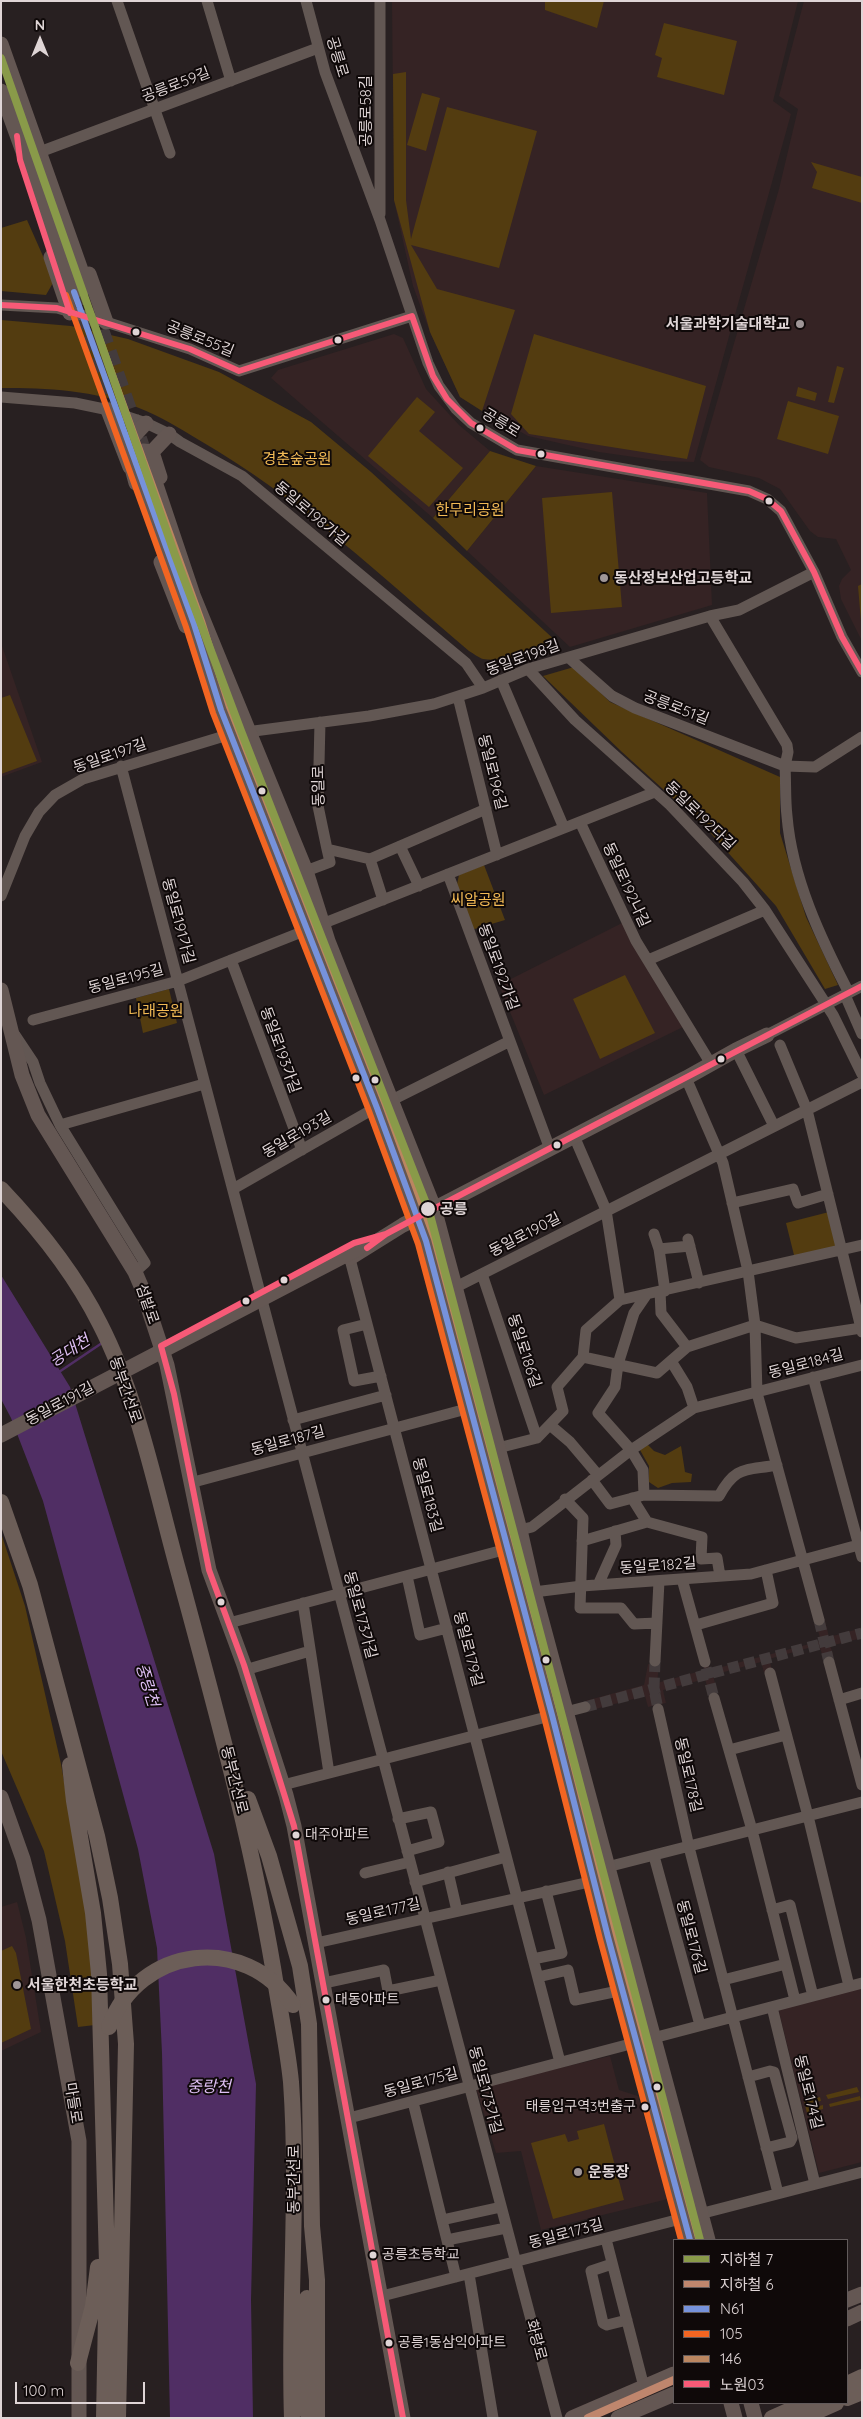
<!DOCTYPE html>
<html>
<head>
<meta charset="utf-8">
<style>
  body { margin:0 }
  #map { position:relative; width:863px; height:2419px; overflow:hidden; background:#282021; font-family:Quicksand,"Noto Sans KR",sans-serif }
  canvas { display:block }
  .frame { position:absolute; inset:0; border:2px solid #dfd5d6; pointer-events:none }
  .legend { position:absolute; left:673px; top:2239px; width:175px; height:165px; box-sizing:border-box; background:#0f0909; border:1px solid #625b5b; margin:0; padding:6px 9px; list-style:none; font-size:15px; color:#dfd5d6 }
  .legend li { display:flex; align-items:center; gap:10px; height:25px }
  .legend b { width:25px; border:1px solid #625b5b }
  .north { position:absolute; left:15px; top:15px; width:50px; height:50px; -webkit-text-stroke:4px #0f0909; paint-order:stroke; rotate:0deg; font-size:14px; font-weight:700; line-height:20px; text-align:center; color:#dfd5d6 }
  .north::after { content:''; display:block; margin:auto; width:18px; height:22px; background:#dfd5d6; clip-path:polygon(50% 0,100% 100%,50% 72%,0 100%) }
  .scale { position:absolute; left:15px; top:2382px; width:130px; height:22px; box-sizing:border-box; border:2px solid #dfd5d6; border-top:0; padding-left:6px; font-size:15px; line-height:18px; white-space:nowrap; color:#dfd5d6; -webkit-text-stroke:4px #0f0909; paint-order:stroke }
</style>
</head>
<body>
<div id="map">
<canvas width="863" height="2419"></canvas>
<div class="frame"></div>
<ul class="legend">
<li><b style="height:6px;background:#899a49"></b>지하철 7</li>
<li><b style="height:6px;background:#bf866d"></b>지하철 6</li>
<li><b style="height:6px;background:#7692db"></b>N61</li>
<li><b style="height:6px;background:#f26522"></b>105</li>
<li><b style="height:6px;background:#bb8660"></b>146</li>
<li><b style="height:6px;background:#f75a77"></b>노원03</li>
</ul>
<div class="north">N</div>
<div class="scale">100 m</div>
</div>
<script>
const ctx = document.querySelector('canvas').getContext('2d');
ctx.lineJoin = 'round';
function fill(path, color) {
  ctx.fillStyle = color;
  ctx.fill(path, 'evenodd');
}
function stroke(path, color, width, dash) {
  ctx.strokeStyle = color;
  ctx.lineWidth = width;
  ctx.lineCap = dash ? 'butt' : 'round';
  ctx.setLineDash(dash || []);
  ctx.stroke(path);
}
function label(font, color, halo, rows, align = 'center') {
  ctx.font = font + ' Quicksand,"Noto Sans KR",sans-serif';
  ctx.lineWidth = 4;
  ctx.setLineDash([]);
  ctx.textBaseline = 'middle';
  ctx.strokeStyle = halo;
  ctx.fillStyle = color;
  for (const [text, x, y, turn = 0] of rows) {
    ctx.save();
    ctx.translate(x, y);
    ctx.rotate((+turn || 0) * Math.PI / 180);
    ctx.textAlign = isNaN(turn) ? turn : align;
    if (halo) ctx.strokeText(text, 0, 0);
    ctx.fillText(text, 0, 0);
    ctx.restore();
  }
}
fill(new Path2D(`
  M392,1H798L773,101L791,114L694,462L662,461L599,452L528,436L460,397L430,332L413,286L394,200Z
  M804,1H862V641L841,599L839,586L842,579L851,570L836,539L818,537L810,531L780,489L759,478L709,467L700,460L779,189L798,109L779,96Z
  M394,334L403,338L426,389L459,425L490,451L433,518L271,378L278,370Z
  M536,466L707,493L712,605L570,647L467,551Z
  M1,643L42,762L1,777Z
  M628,920L683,1027L544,1095L499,985Z
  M825,1621L829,1637L862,1628V1638L830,1646L833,1654L823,1657L819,1645L769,1659L772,1670L764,1672L761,1662L713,1675L717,1692L709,1693L705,1679L663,1690L666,1703L648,1707L645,1696L588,1711L585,1701L644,1685L648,1664L659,1666L657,1683L704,1670V1665L708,1664L710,1670L821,1641L816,1624Z
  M17,1902L26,1938L41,2032L1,2051V1907Z
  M862,1987V2162L819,2173L779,2012L780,2009Z
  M610,2056L619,2090L638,2096L668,2199L541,2230L521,2151L496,2153L476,2088Z`), '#352324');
fill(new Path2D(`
  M545,1H604L597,28L545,10Z
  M664,23L737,41L724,95L657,77L662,58L655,55Z
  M406,72V200L411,239L447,107L537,131L499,268L411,245L437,289L515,310L482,411L460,397L430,332L394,200L393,74Z
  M422,93L440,98L426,151L407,145Z
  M811,162L862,177V203L812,188L817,172Z
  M27,220L54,281L46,295L1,291V228Z
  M1,320L71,326L128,339L219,372L311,422L371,472L557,642C539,651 504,663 483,659C479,658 473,653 469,651C382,577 298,497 199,440C179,428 160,416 139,408C95,390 47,388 1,388Z
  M534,334L706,386L687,459L529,434L511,414Z
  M837,366L844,368L834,403L828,402Z
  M798,387L817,393L815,401L796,396Z
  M417,397L435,412L419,431L463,468L429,507L368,456Z
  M788,401L839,416L828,454L777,439Z
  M490,451L536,466L467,551L433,518Z
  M612,492L622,607L551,613L542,498Z
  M862,584V633L858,586Z
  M574,667L610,702L780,777V833L806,917L838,985L825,989L776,906L705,827L622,752L543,676Z
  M10,695L37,761L1,774V698Z
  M484,865L505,920L471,930L456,889L459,875Z
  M625,975L655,1033L600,1059L573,999Z
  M169,989L177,1023L143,1033L136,998Z
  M829,1212L838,1248L795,1259L786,1223Z
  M646,1443L654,1451L665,1455L681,1446L685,1472L692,1474L691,1482L672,1483L658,1488L649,1482V1466L640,1450Z
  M1,1533L25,1606L61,1764L95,1963V2025L78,2027L65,1941L44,1851L1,1751Z
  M12,1946L16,1953L31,2029L1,2043V1951Z
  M857,2087L859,2092L828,2099L826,2095Z
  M860,2096L861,2100L830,2107L829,2104Z
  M820,2097L821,2101L810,2103L811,2108L823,2105V2109L807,2113L804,2101Z
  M604,2124L624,2200L553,2219L531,2143L565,2134L568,2142L579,2139L577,2131Z`), '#533c10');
fill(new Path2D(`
  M1,1275L70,1387L214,1854L256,2084L251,2300L253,2418H170L162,2053L157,1948L138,1849L43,1501L11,1418L1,1399Z`), '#502e64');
stroke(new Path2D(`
  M59,1372L102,1343`), '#502e64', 2.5);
stroke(new Path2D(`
  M819,1620L829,1662
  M655,1661L654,1689L658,1709
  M706,1668L714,1698
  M585,1707L862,1633`), '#433b3c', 11, [11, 5.5]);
stroke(new Path2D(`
  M74,292L121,425
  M94,308L148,463`), '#433b3c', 15, [15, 8]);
stroke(new Path2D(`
  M117,1L170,153
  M207,1L231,81
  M306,1L325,72L380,220L428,363L439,386L456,409L471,423L517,450L749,491L767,499L781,511L814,572L842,637L862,672
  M45,150L318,48
  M380,214V1
  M1,305L57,308L106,322L190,349L239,371L412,316
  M1,397L75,403L104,409L146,423L169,434L180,442L242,476L466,663L483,688
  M710,616L787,745L788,752L785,766L815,767L862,737
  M569,658L612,696L635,708L785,766C786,782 785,799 787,816C792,878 821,939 849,993
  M528,669L575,720L670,805L743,882L765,910L833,1015L862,1074
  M501,680L564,828
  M458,697L497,855
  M320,722L318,806L327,849L370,859L486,809
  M121,766L557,2418
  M580,822L636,941L711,1064
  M400,846L419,886
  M370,859L383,900
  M306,871L330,862L327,849
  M448,874L550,1149
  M1,896L25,836L39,812L55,795L83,779L231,734L369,716L434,704L483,688L528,669L710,616L739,610L814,572
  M231,960L302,1150
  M648,960L765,910
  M845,995L862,1034
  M33,1020L178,981L655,792
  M15,1035L33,1062L40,1083L60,1125L145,1263L135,1272
  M767,1035L862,986
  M780,1045L807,1110L862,1332
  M736,1050L774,1126
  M686,1078L723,1163L748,1271L755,1325L757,1393L819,1620
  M60,1125L204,1084
  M574,1136L606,1210L620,1300
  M233,1189L368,1112L510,1041
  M732,1203L793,1189L798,1203L828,1194
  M654,1234L659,1249L665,1291
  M688,1239L699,1283
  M659,1249L690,1246
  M350,1259L560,2062
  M482,1274L537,1438
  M456,1287L862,1082
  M660,1291L661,1313L687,1347
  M367,1324L343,1330L354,1381L381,1376
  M861,1328L796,1338L755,1325L687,1347L657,1373L583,1357L586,1330L620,1300L862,1245
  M671,1361L687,1387L694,1408
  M813,1377L862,1557
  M293,1420L386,1395
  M550,1425L570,1442L598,1475
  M498,1448L537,1438L563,1411L557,1387L583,1357
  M592,1480L610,1504L644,1495L719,1496C736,1465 745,1471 777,1465
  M190,1483L470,1408
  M644,1495L643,1470L631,1450L598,1413L615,1387L618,1364L634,1313L647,1294
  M632,1498L647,1522
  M565,1499L583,1518L580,1608H621L634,1624L657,1623
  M520,1530L532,1527L631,1450L694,1408L862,1365
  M582,1541L647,1522L702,1537L701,1559L717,1558L720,1576
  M407,1576L420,1635L447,1628
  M682,1579L705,1662
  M598,1585L616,1545L615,1531
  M534,1592L582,1586L751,1574L862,1544
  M303,1603L329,1773
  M229,1623L507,1549
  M696,1625L773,1603L766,1570
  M655,1661L659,1581
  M829,1662L862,1785
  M245,1670L310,1651
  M770,1673L808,1816L849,1986
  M714,1698L752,1830L795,2000
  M839,1700L862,1693
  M658,1709L689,1847L778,2193
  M729,1750L786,1735
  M283,1785L585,1707
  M398,1819L431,1812L439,1842L407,1851
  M654,1856L700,2025
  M607,1867L862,1802
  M448,1872L457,1911
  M365,1873L410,1862
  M415,1882L506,1857
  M772,1910L790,1905L813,1996
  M316,1943L594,1881
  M533,1959L562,1953L546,1891
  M538,1977L568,1970L575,2000L623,1990
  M723,1980L786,1964
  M324,1983L384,1970L388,1991L441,1980
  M772,2007L815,2184
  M748,2077L770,2071L774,2072L792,2138L790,2142L766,2148
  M413,2102L456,2277
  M349,2118L862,1983
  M442,2220L501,2207
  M606,2239L644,2387
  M447,2240L506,2228
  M612,2264L591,2271L603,2323L607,2325L627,2320
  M469,2274L493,2418
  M382,2296L862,2172`), '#625753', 11);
stroke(new Path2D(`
  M1,44L87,287
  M1,91L74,292
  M51,257L70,313
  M89,274L106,322
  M108,410L130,467
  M125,452L132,438L146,423
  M152,452L169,434
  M150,467L193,595L306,871L328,941L434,1208L520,1530L534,1592L708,2240
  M138,472L175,573
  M136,483L130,461L133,455L143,451L152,452L160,477
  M161,562L186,626
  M189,611L221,710L377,1108L426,1241L552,1715L608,1937L690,2240
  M1,990L22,1075L38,1115L135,1272L141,1286L167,1365L209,1570L244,1665L286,1795L294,1826L403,2418
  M350,1258L403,1225L686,1078L736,1050L767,1035
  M1,1797L23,1859L39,1920L79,2141V2418
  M847,2300L862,2294
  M847,2319L862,2312
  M731,2403L735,2418
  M751,2403L755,2418
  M572,2418L674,2374
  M618,2418L674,2394`), '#645753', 15);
stroke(new Path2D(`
  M1,1189C40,1230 75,1274 100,1324C139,1400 157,1495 180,1577C217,1714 255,1851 277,1992C282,2022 288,2052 291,2082C299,2194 288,2306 292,2418
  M1,1502L30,1585L97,1836L110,1898L120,1964L126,2044L118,2418
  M70,1765L74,1801L93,1913L99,1974L107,2263L104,2418
  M248,1799L269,1856L300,1966L309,2024L312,2226L317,2280V2418
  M78,2363L93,2306L98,2267
  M847,2384L862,2377
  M847,2398L862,2392
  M306,2411L304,2384L307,2298
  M772,2418L806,2403
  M802,2418L836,2403`), '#6c5e58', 16);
stroke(new Path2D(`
  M1,1435L359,1248`), '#645753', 15);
stroke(new Path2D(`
  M109,2027C139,1946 245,1932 293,2005`), '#6c5e58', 16);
stroke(new Path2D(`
  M74,292L194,624L221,710L377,1108L426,1241L552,1715L608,1937L690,2240`), '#7692db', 6);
stroke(new Path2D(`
  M66,295L186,627L213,713L369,1111L418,1244L544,1717L600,1939L681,2240`), '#f26522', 6);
stroke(new Path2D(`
  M82,289L202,621L229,707L385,1105L434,1239L560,1713L616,1935L698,2238`), '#bb8660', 6);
stroke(new Path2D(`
  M17,136L20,160L70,313
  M1,305L57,308L190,349L239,371L412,316L433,376L447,399L471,423L517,450L749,491L767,499L781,511L814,572L842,637L862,672
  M386,1234L354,1243L161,1346L174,1394L209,1570L244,1665L294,1826L403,2418
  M367,1248L386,1234L418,1217L862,986`), '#f75a77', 6);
stroke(new Path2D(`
  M1,58L175,555L241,731L429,1211L700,2240`), '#899a49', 8);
stroke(new Path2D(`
  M588,2418L674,2380`), '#bf866d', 8);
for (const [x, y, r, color] of [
  [800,324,5,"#9f9697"],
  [136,332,4.5,"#dfd5d6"],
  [338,340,4.5,"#dfd5d6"],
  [480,428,4.5,"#dfd5d6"],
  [541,454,4.5,"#dfd5d6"],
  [769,501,4.5,"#dfd5d6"],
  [604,578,5,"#9f9697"],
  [262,791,4.5,"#dfd5d6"],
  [721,1059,4.5,"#dfd5d6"],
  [356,1078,4.5,"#dfd5d6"],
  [375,1080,4.5,"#dfd5d6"],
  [557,1145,4.5,"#dfd5d6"],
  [428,1209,8,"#dfd5d6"],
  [284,1280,4.5,"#dfd5d6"],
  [246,1301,4.5,"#dfd5d6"],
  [221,1602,4.5,"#dfd5d6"],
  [546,1660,4.5,"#dfd5d6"],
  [296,1835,4.5,"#dfd5d6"],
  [17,1985,5,"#9f9697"],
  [326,2000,4.5,"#dfd5d6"],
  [657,2087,4.5,"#dfd5d6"],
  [645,2107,4.5,"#dfd5d6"],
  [578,2172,5,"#9f9697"],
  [373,2255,4.5,"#dfd5d6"],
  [389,2343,4.5,"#dfd5d6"]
]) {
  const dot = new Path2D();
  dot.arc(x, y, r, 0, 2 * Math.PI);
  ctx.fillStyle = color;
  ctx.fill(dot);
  stroke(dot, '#0f0909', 2);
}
label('14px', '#dfd5d6', '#0f0909', [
  ["대주아파트",305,1835],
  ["대동아파트",335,2000],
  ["태릉입구역3번출구",636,2107,"right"],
  ["공릉초등학교",382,2255],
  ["공릉1동삼익아파트",398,2343]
], 'left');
label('15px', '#dfd5d6', '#0f0909', [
  ["공릉로",337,57,73],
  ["공릉로59길",176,85,-21],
  ["공릉로58길",366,111,-90],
  ["공릉로55길",200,339,22],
  ["공릉로",501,423,31],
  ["동일로198가길",311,514,40],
  ["동일로198길",523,658,-20],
  ["공릉로51길",676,708,21],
  ["동일로197길",110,756,-19],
  ["동일로196길",492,772,76],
  ["동일로",319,786,-91],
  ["동일로192다길",700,816,44],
  ["동일로192나길",626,885,65],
  ["동일로191가길",178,921,75],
  ["동일로192가길",498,967,70],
  ["동일로195길",126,979,-15],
  ["동일로193가길",280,1050,70],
  ["동일로193길",297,1135,-30],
  ["동일로190길",525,1235,-27],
  ["섬밭로",147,1304,71],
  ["동일로186길",524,1351,72],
  ["동일로184길",806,1364,-15],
  ["동부간선로",125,1390,71],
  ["동일로191길",60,1404,-28],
  ["동일로187길",288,1441,-15],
  ["동일로183길",427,1495,75],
  ["동일로182길",658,1566,-4],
  ["동일로173가길",360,1615,75],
  ["동일로179길",468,1649,75],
  ["동일로178길",688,1775,77],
  ["동부간선로",234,1780,76],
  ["동일로177길",383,1912,-13],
  ["동일로176길",691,1937,75],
  ["동일로175길",421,2083,-15],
  ["동일로173가길",485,2090,75],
  ["동일로174길",808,2092,76],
  ["마들로",73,2103,81],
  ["동부간선로",294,2179,-90],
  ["동일로173길",566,2234,-15],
  ["화랑로",536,2340,75]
]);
label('bold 15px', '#dfd5d6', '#0f0909', [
  ["서울과학기술대학교",790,324,"right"],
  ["동산정보산업고등학교",614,578],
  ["서울한천초등학교",27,1985],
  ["운동장",588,2172]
], 'left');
label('15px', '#f3bb55', '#0f0909', [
  ["경춘숲공원",297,459],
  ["한무리공원",470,510],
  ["씨알공원",478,900],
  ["나래공원",156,1011]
]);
label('bold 15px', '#dfd5d6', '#0f0909', [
  ["공릉",440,1209]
], 'left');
label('italic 16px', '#debff4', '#0f0909', [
  ["공대천",70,1351,-33],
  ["중랑천",147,1685,73],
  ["중랑천",209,2087]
]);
</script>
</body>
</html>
